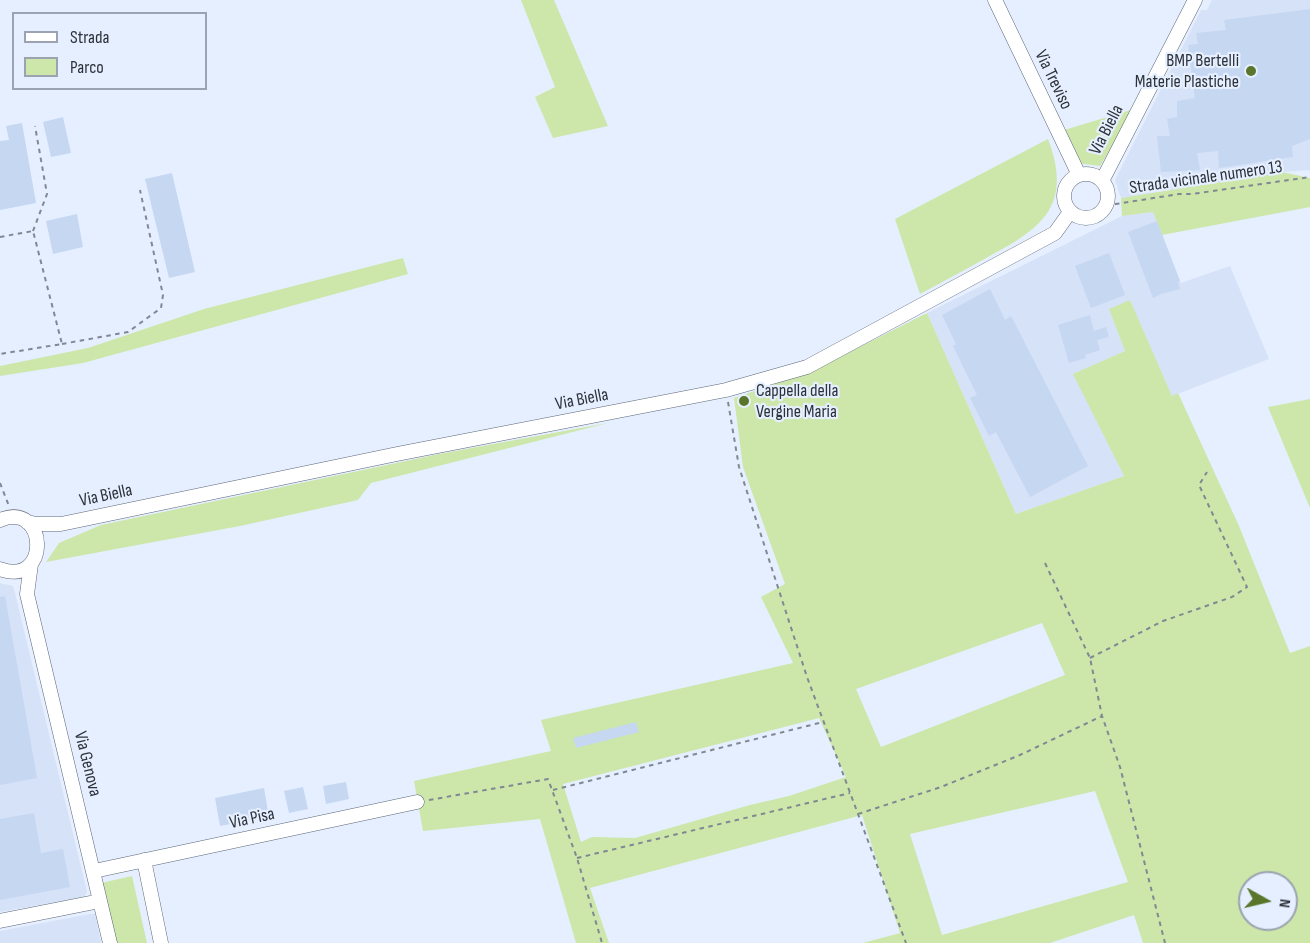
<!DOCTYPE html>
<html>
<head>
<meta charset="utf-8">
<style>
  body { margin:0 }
  #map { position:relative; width:1310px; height:943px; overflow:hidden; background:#e5efff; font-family:"Sofia Sans Condensed",sans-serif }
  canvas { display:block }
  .legend { position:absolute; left:12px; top:12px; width:195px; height:78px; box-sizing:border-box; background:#e5efff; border:2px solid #9ba3b0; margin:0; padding:8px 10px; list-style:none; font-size:18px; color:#2d3239 }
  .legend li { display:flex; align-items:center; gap:12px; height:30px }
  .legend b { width:30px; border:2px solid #9ba3b0 }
  .north { position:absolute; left:1238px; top:871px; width:60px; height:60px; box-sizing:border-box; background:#e5efff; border:2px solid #9ba3b0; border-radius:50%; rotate:98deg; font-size:16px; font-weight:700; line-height:24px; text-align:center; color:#2d3239 }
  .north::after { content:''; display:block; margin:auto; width:21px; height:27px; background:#59762b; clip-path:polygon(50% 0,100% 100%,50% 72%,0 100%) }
</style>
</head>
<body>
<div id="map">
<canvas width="1310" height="943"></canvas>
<ul class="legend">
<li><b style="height:8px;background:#fff"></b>Strada</li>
<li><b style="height:16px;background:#cce7a9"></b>Parco</li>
</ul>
<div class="north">N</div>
</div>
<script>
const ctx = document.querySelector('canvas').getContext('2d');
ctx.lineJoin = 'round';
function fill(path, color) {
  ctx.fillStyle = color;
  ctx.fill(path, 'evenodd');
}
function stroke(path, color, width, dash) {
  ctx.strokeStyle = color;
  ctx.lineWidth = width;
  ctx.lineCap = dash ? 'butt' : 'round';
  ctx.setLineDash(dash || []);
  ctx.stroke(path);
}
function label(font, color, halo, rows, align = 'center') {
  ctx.font = font + ' "Sofia Sans Condensed",sans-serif';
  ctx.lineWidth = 4.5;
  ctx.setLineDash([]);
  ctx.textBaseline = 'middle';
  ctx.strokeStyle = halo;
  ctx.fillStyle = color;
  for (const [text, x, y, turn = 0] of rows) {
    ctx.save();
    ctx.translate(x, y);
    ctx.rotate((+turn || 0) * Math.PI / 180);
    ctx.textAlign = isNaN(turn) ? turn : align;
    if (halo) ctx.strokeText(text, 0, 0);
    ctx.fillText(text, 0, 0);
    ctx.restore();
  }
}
fill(new Path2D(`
  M1212,0H1310V170L1282,172L1121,198L1115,180L1201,10H1207Z
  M1153,212L1181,283L1230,266L1269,359L1172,396L1130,301L1109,309L1125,351L1074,374L1124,476L1016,514L927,313L1122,216Z
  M0,583L13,586L15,593L87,892L84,897L0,912Z
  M90,914H95L101,943H0V931Z`), '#d6e2f7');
fill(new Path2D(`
  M521,0H554L608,126L553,138L535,97L555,87Z
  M1134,109L1100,166L1077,163L1061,131Z
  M1048,139C1073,205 1043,228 988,257C966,269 943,282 920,294L895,219Z
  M1282,172L1310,178V207L1162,235L1153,212L1122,216L1121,198Z
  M403,258L408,274L83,363L0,376V366L88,348L204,309Z
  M1130,300L1172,396L1178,393L1239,526L1290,653L1310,646V943H1143L1134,915L1050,943H863L900,933L862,815L590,888L609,943H576L540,819L423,831L414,781L551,751L541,720L793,663L761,597L785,584L743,467L734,398L810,372L927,313L1016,514L1124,476L1073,374L1125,351L1109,309ZM1042,623L1065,675L881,747L856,689ZM819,718L846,777L789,796L750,805L635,838L592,837L581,842L563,784ZM1095,791L1128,882L942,935L910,834ZM1250,883H1286V919H1250Z
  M1310,399V508L1268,407Z
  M608,423L371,483L358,500L240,526L46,562L59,543L101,525L439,454Z
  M132,876L147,943H114L101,883Z`), '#cce7a9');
fill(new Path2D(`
  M1310,9V139L1292,146L1293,157L1219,168L1218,151L1197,153L1200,170L1161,172L1157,136H1170L1167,119L1177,117V101L1195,98L1188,45L1198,44L1196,33L1226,30L1224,20Z
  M63,117L71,153L51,157L43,122Z
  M22,123L36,203L0,210V141L9,140L6,126Z
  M172,173L195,272L169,278L145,179Z
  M77,214L83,247L53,254L46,221Z
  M1157,221L1180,281L1178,282L1180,289L1161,294L1153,298L1128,232Z
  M1109,253L1125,295L1091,308L1075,266Z
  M990,289L1005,320L1011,316L1088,466L1030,497L996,432L989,436L970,398L977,395L953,346L956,344L942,315Z
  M1090,315L1094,331L1106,327L1109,337L1097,340L1100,350L1085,355L1086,358L1069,363L1058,325Z
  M5,596L37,778L0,785V597Z
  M636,722L639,732L576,748L573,738Z
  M346,782L349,799L326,804L323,786Z
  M303,787L308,809L289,813L284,791Z
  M264,788L269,817L220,826L215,798Z
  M34,813L41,853L63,849L70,887L0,900V819Z`), '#c6d7f2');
const minor = new Path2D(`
  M995,0L1079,175
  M1064 196a22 22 0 1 1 44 0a22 22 0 1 1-44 0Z
  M1102,181L1195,0
  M0,520C48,500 51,588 0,569
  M27,522L37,524H61L397,454L726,390L807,367L1055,233L1070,212
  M31,564L27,594L110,943
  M144,860L161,943
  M94,871L417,802
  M0,921L100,901`);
stroke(minor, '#5d6778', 15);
stroke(new Path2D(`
  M1106,203L1116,204L1179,194H1192L1310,177
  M33,231L47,194L35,126
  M0,237L33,231L62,344L0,354
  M62,344L128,332L161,308L163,295L140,190
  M728,402L739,467L807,677L906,943
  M0,483L9,506
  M1045,563L1090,658L1102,716L1120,767L1165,943
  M1090,658L1163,621L1232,597L1247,587L1199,485L1207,472
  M553,790L823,722
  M429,800L548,779L577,858L602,943
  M858,814L941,787L1020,755L1102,716
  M577,858L850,793`), '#818893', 2, [4.5, 4.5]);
stroke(minor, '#fff', 14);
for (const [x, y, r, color] of [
  [1251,71,6,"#59762b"],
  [744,401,6,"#59762b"]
]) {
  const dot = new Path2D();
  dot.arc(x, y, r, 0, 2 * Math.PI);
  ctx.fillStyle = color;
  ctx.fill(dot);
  stroke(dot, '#e5efff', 2);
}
label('18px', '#2d3239', '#e5efff', [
  ["BMP Bertelli",1239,61],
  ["Materie Plastiche",1239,82],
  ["Cappella della",756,391,"left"],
  ["Vergine Maria",756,412,"left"]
], 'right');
label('18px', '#2d3239', '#e5efff', [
  ["Via Treviso",1053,80,64],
  ["Via Biella",1107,130,-63],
  ["Strada vicinale numero 13",1206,178,-8],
  ["Via Biella",582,400,-11],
  ["Via Biella",106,496,-12],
  ["Via Genova",87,764,76],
  ["Via Pisa",252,819,-12]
]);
</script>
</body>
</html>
